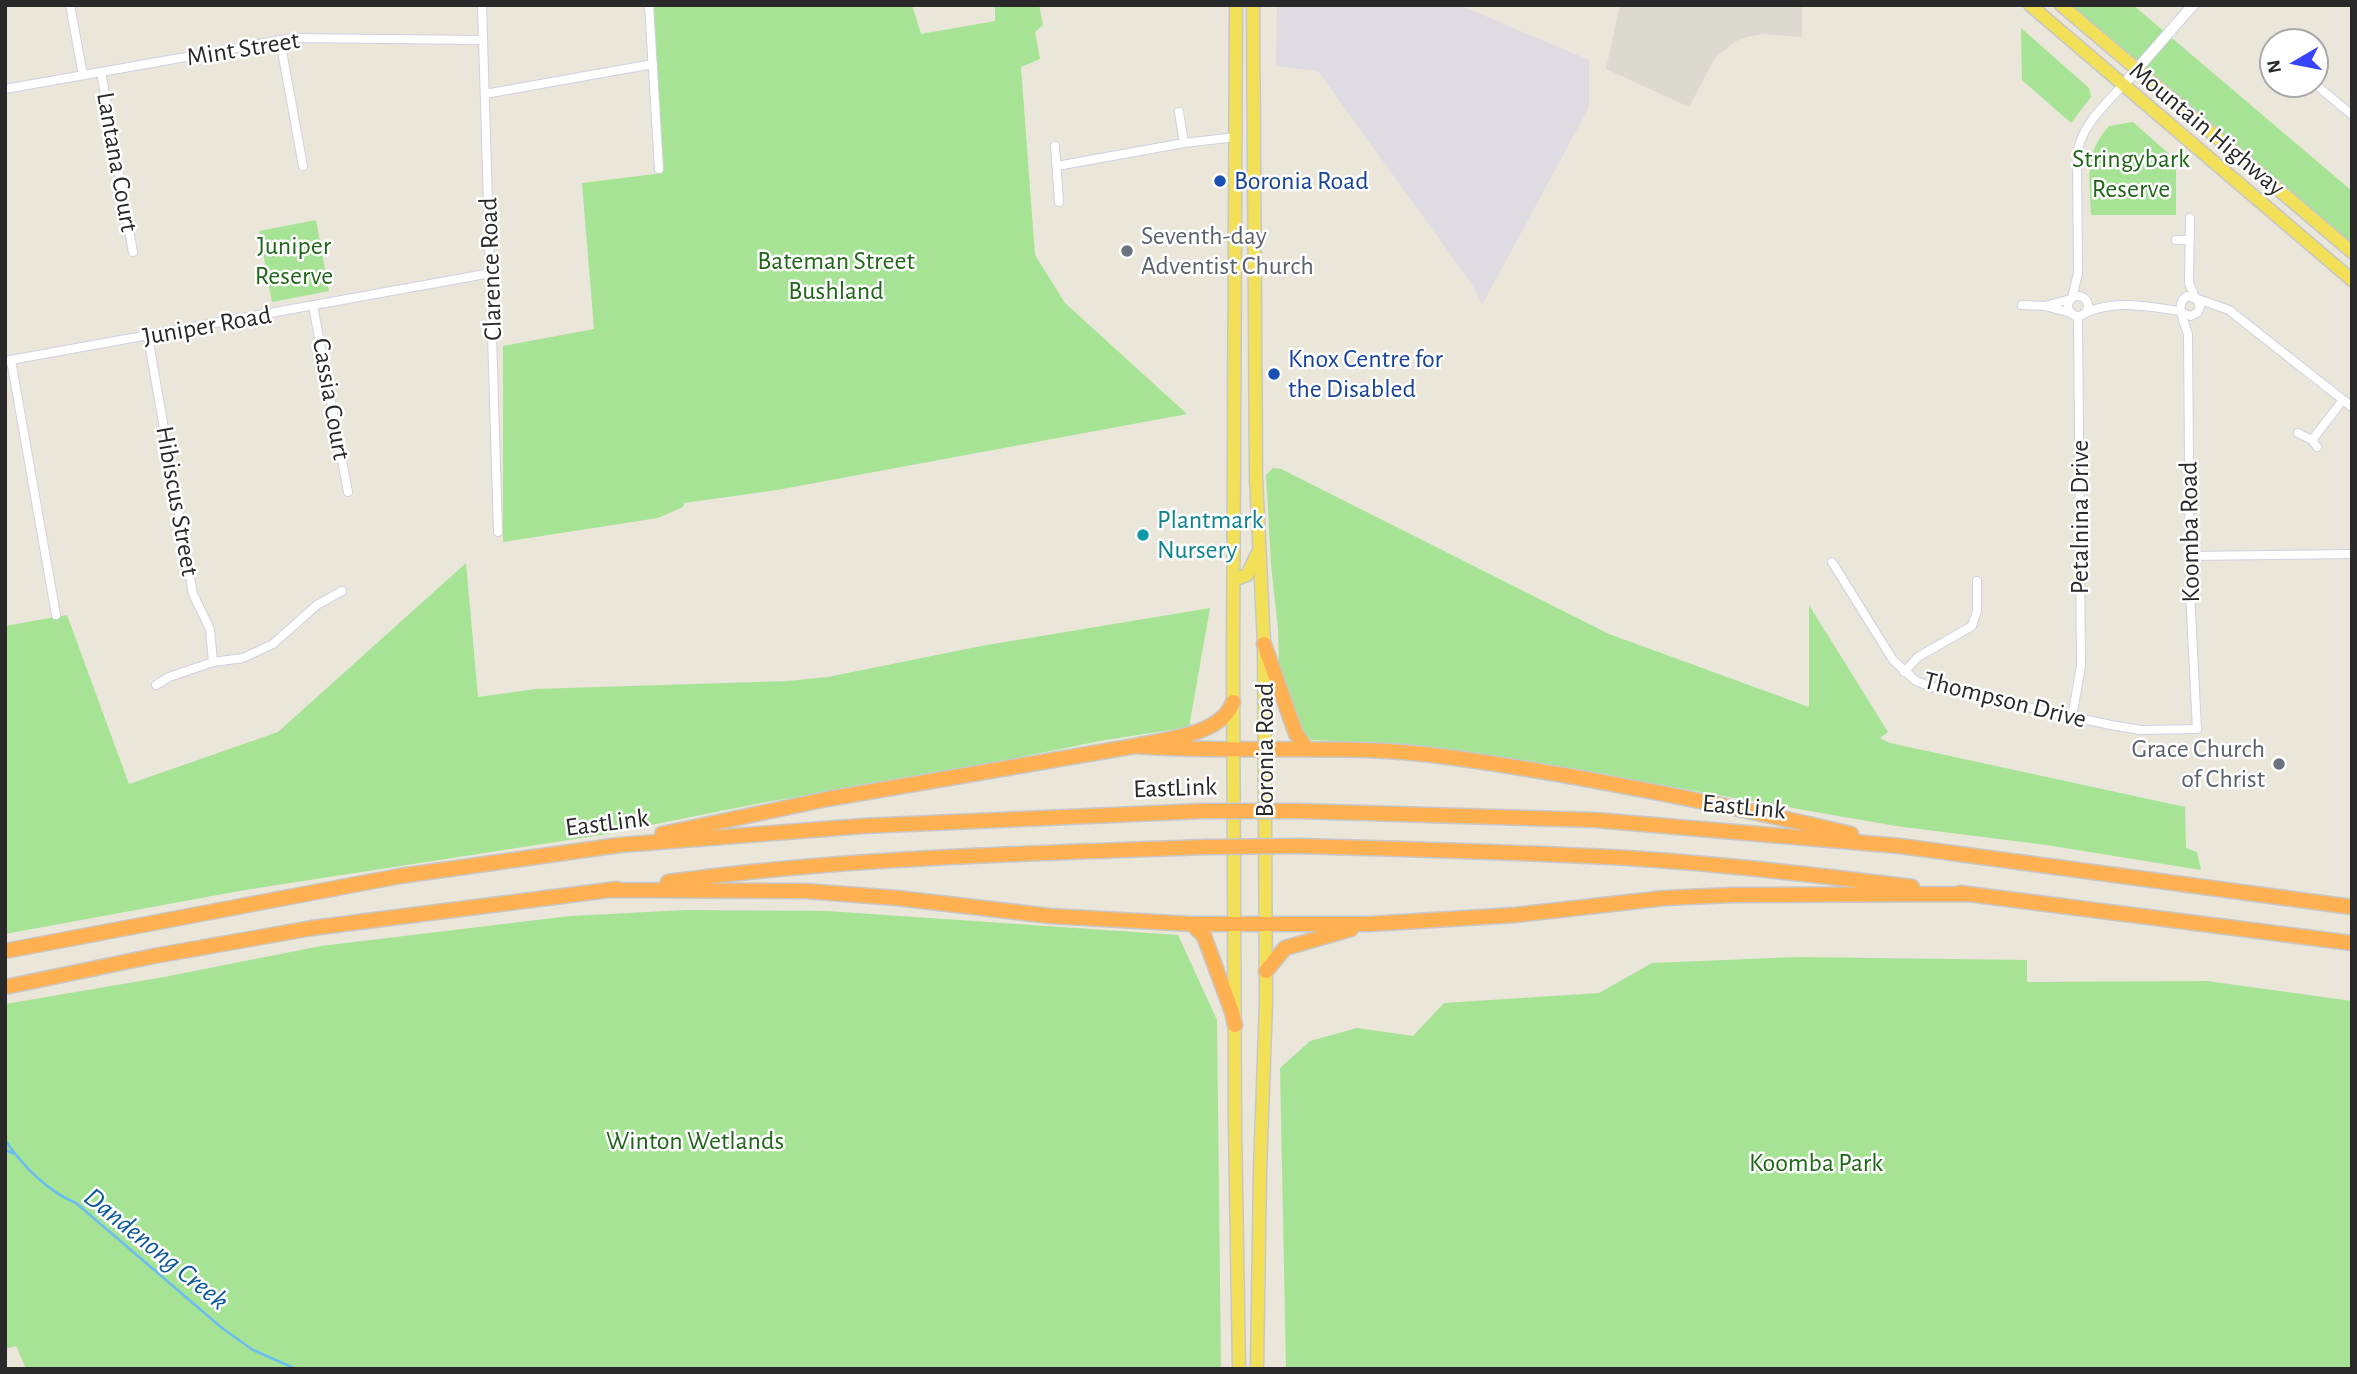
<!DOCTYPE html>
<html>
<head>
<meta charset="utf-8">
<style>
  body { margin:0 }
  #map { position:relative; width:2357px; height:1374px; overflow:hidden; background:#ebe6da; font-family:"Alegreya Sans",sans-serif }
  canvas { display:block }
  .frame { position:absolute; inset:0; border:7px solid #292929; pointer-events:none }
  .north { position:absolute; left:2259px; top:28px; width:70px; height:70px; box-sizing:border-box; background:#fff; border:2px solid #a9a9a9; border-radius:50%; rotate:260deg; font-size:19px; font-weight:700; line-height:28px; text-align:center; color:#292929 }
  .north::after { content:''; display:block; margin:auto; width:24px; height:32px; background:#3744fc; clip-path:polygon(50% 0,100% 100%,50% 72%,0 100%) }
</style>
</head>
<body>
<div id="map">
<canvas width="2357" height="1374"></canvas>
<div class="frame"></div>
<div class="north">N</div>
</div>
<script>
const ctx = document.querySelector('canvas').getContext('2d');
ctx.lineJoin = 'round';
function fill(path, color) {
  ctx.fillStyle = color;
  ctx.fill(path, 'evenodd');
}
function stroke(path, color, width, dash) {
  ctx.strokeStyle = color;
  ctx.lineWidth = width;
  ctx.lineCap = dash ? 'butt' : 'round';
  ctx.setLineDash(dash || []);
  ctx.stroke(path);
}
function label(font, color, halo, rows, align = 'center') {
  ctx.font = font + ' "Alegreya Sans",sans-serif';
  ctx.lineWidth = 5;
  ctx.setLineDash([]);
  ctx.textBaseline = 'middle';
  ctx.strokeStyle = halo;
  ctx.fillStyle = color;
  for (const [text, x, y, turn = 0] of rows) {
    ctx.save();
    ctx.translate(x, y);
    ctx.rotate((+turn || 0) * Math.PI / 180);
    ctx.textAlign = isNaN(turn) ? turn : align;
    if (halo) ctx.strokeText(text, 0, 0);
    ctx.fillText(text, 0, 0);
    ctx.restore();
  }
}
fill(new Path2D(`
  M1277,5H1459L1589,60V107L1482,305L1473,286L1318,71L1276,66Z`), '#dedbe3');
fill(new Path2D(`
  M653,5H912L921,34L995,21V5H1039L1043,25L1035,32L1040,59L1021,67L1035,255L1065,303L1187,414L777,490L684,503L683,507L658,518L503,542V346L594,329L582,183L663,173Z
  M2061,5H2133L2352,191V252Z
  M2021,28L2089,88L2091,97L2071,123L2022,80Z
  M2133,122L2176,160V215H2091C2090,179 2083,155 2109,126Z
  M316,220L329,291L272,302L259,231Z
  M1273,468L1281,469L1609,634L1809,707V605L1888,732L1880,738L1890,743L2185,807L2186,848L2197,852L2201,870L2046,845L1896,826L1500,757L1387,743L1312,740L1301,731L1279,670L1278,629L1271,564L1266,475Z
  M466,563L478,697L536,689L788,681L828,677L981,646L1210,608L1189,727L1100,741L927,776L766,802L601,835L245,890L5,934V626L67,615L129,784L278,732Z
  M686,910L827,911L1178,935L1217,1020L1221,1369H26L16,1346L5,1349V1004L164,977L321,946L570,916Z
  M1798,957L2027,960V982L2207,981L2352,1001V1369H1286L1280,1068L1310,1041L1357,1028L1413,1036L1444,1003L1599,993L1652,963Z`), '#a6e395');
fill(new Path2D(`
  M1620,5H1802V37L1765,34L1747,37L1734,42L1715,58L1689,107L1606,69Z`), '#dcd9d1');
stroke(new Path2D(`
  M5,1140C22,1165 48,1192 76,1203L222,1328L253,1350L296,1369
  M5,1150L15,1154`), '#6bbcf0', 2.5);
const minor = new Path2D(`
  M70,5L83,75
  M482,5L498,532
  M649,5L659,169
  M280,40L303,166
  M101,72L133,252
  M2315,84L2352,115
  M5,89L293,38L483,40
  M485,94L653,64
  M1179,112L1184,143
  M1055,146L1059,202
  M1057,166L1184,143L1236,137
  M2190,218L2189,283L2195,297
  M2176,240H2190
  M2068 306a10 10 0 1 1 20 0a10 10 0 1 1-20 0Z
  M2072,298L2078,273L2077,156C2080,126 2105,105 2124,84
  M2198,299L2229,310L2352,407
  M2022,305L2045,306L2071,313
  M313,306L348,492
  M2045,306L2071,299
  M2085,313C2117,299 2148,307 2181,311
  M148,337L193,594L210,629L213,662
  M11,360L56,615
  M5,361L491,273
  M2298,433L2312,440L2317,447
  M2312,440L2343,400
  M2190,556L2352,554
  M1832,562L1893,660L1916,681L1929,686L2111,725L2141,730L2197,729L2190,592L2188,334C2184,321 2174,304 2187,296L2197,299L2200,307L2198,312L2191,316L2182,313
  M1904,672L1918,657L1972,626L1977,611V581
  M156,685L169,677L213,662L243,658L273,644L317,605L342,591
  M2072,717L2081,666L2078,316`);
const tertiary = new Path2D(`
  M2124,84L2193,5`);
const primary = new Path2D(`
  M1236,5L1233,664L1235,1125L1239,1369
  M1253,5L1256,477L1264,644L1266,1002L1260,1171L1257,1369
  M2030,5L2352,280
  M2061,5L2352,252
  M1234,580L1247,575L1258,552`);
const motorway = new Path2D(`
  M1264,644L1296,734L1307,749
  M1135,746C1231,754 1327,744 1422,754C1471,759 1521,768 1569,776C1664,793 1758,812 1851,834
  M1298,811L1595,820L1900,846L2352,907
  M662,834L827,799L1135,746C1165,739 1222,735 1233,702
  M1299,846C1409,849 1518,852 1628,858C1723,864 1818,875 1912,887
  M668,882C846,857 1026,854 1205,847
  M610,890L805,891L897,898L1050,916L1192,924H1369L1515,915L1665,898L1733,895L1967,894
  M1960,893L2352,943
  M1192,924L1204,936L1232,1012L1235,1025
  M5,951L400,876L620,845L863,826L1203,811
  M1266,971L1285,948L1351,929
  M5,987L154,956L312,928L617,889`);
stroke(minor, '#cfd1e2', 10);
stroke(tertiary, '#cfd1e2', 12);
stroke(primary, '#c7c7c7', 15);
stroke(motorway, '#c7c7c7', 17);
stroke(minor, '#fff', 8);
stroke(tertiary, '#fff', 10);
stroke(primary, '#f2e158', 12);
stroke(motorway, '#ffb151', 14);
const motorwayBridge = new Path2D(`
  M1203,811H1298
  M1205,847L1299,846`);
stroke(motorwayBridge, '#c7c7c7', 17, []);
stroke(motorwayBridge, '#ffb151', 14);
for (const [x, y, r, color] of [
  [1220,181,7,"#1a4fb4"],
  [1127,251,7,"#6b7280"],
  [1274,374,7,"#1a4fb4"],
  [1143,535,7,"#0f9aa8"],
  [2279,764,7,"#6b7280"]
]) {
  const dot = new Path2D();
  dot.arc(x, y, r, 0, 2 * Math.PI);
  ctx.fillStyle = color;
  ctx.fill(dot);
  stroke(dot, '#fff', 2.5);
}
label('26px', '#292929', '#fff', [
  ["Mint Street",243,49,-9],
  ["Mountain Highway",2207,129,40],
  ["Lantana Court",117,162,80],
  ["Clarence Road",491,269,-92],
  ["Juniper Road",207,326,-10],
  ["Cassia Court",331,399,80],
  ["Hibiscus Street",177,501,80],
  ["Petalnina Drive",2080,517,-90],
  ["Koomba Road",2190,532,-91],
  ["Thompson Drive",2005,700,14],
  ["Boronia Road",1265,750,-90],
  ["EastLink",1175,788,-2],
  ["EastLink",1744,807,5],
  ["EastLink",607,823,-7]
]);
label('26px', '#1f6618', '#fff', [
  ["Stringybark",2131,159],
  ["Reserve",2131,189],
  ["Juniper",294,246],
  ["Reserve",294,276],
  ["Bateman Street",836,261],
  ["Bushland",836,291],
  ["Winton Wetlands",695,1141],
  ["Koomba Park",1816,1163]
]);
label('26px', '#164399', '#fff', [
  ["Boronia Road",1234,181],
  ["Knox Centre for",1288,359],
  ["the Disabled",1288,389]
], 'left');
label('26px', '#5b616d', '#fff', [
  ["Seventh-day",1141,236],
  ["Adventist Church",1141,266],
  ["Grace Church",2265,749,"right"],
  ["of Christ",2265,779,"right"]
], 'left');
label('26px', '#0d838f', '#fff', [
  ["Plantmark",1157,520],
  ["Nursery",1157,550]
], 'left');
label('italic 28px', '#0b589a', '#fff', [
  ["Dandenong Creek",156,1249,39]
]);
</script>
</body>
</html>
